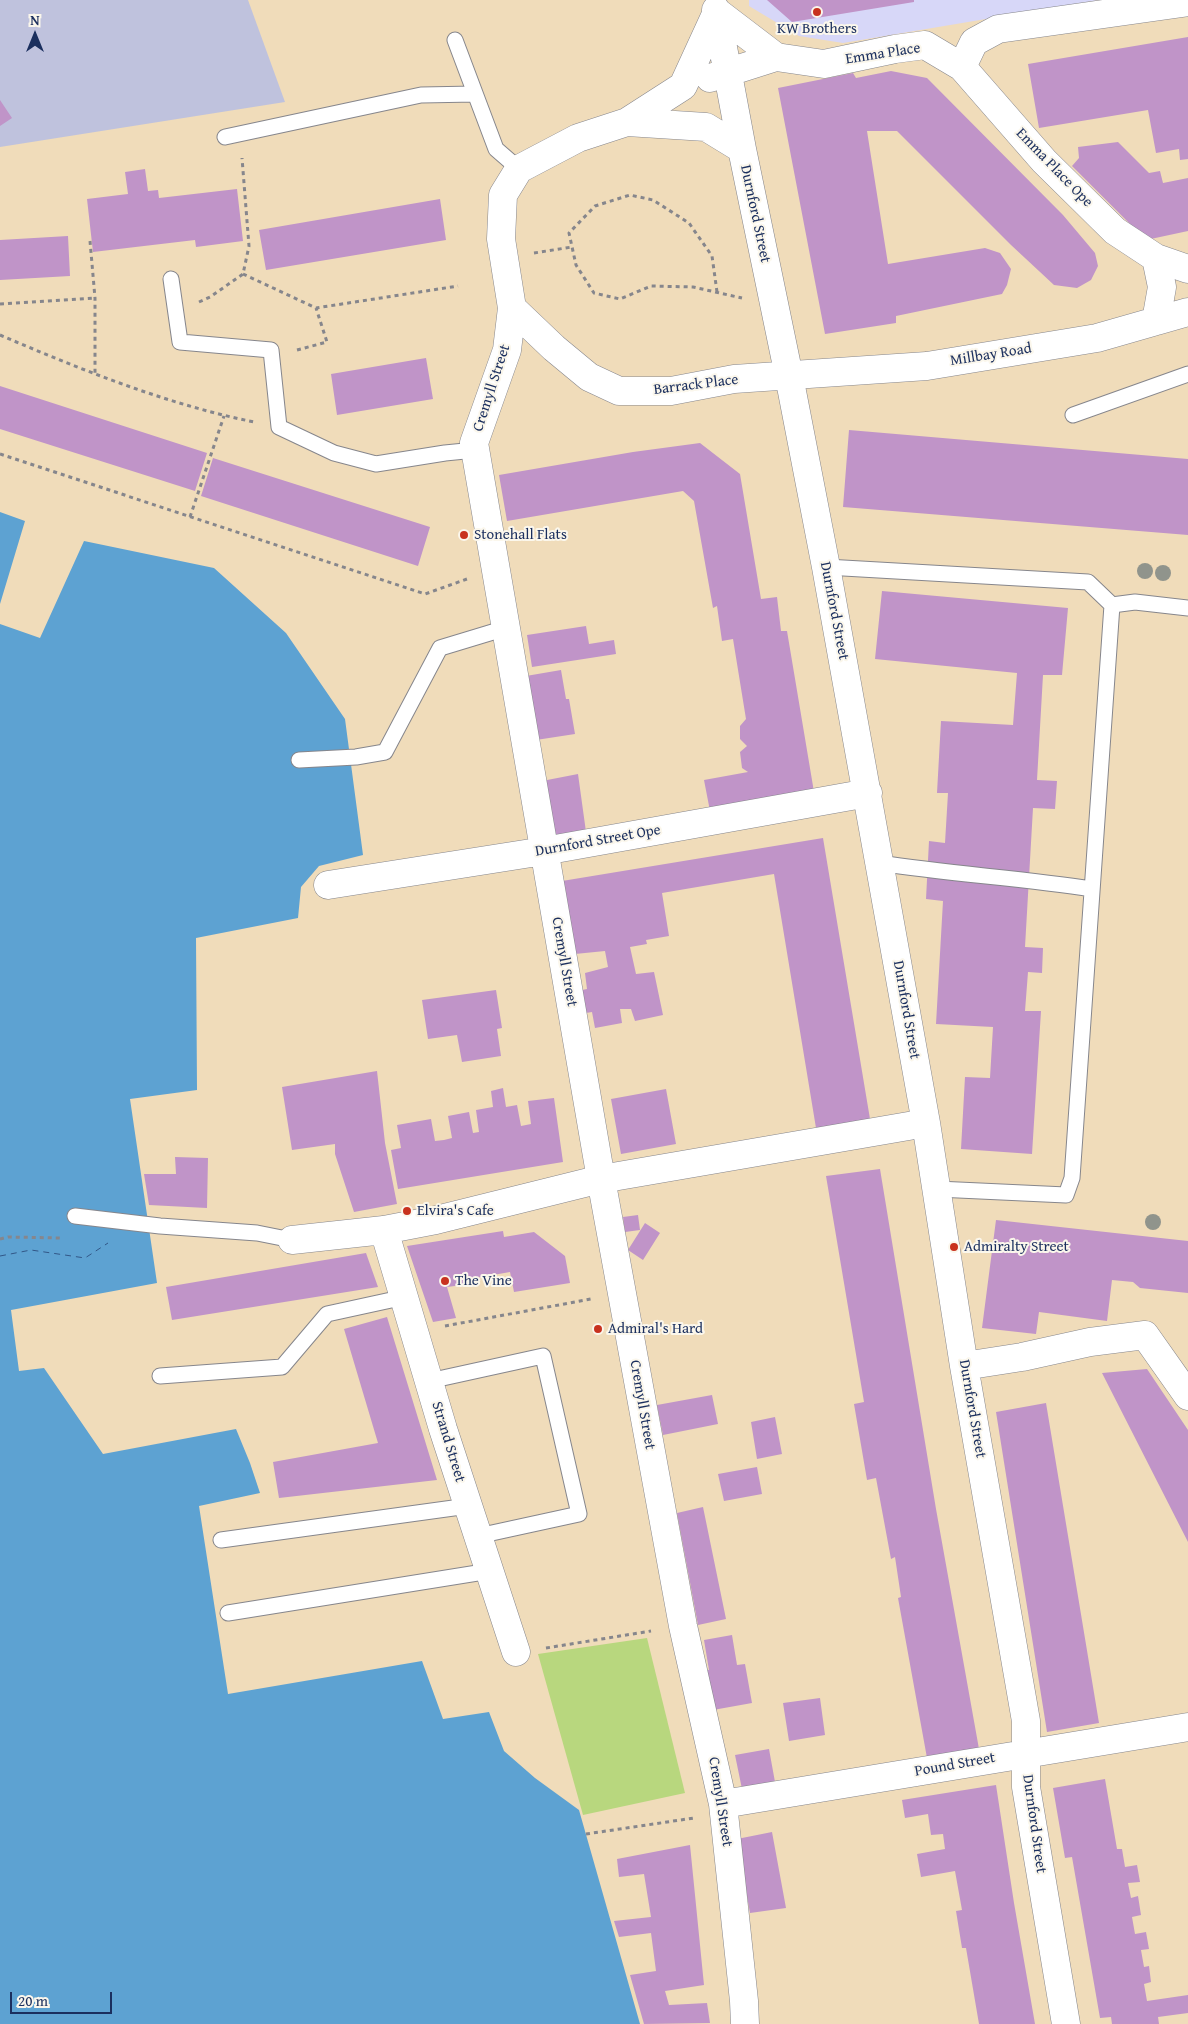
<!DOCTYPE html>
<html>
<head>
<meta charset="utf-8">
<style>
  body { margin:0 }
  #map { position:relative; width:1188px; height:2024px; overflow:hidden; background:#f0dcba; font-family:"Gentium Book Plus",serif }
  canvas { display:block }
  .north { position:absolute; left:10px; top:10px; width:50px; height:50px; -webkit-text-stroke:4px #fbf7ec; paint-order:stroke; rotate:0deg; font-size:14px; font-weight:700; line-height:20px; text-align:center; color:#1b2f5e }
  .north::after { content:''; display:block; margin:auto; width:18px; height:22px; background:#1b2f5e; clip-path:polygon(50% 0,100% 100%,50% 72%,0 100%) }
  .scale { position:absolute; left:10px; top:1992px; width:102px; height:22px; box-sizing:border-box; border:2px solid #1b2f5e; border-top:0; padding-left:6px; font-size:15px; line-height:18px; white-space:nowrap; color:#1b2f5e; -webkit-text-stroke:4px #fbf7ec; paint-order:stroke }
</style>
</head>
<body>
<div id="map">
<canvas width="1188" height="2024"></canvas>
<div class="north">N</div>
<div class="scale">20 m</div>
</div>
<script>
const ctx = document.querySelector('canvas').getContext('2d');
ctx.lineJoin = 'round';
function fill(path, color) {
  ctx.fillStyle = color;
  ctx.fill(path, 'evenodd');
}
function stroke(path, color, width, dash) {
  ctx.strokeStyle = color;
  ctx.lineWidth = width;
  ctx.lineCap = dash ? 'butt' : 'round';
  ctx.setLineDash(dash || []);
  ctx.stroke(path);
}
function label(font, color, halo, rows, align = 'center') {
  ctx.font = font + ' "Gentium Book Plus",serif';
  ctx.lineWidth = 4;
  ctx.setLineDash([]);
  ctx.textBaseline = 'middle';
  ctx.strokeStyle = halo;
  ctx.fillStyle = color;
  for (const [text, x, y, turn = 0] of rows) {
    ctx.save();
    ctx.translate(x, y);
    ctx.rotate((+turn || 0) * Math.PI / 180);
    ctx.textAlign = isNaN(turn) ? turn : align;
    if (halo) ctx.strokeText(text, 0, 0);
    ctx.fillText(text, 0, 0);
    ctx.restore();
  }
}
fill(new Path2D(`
  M749,0H1099L843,43L799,36L749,6Z`), '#d7d7f8');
fill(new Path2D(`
  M0,0H248L285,102L0,147Z`), '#bfc2dd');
fill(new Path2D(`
  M647,1638L685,1793L583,1815L538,1654Z`), '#b8d77e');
fill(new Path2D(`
  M0,512L25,521L0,604Z
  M84,541L214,568L286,633L345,719L363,855L319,866L301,887L298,918L196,938L197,1090L130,1099L157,1283L11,1310L19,1371L44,1368L103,1454L236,1429L250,1463L260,1493L199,1506L228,1694L422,1661L443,1719L489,1712L504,1751L535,1778L579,1810L640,2024H0V624L40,638Z`), '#5da2d2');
stroke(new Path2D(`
  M0,1256L31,1250L85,1258L108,1243`), '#325787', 1, [6, 5]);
fill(new Path2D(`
  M767,0H914V2L792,22Z
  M1188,37V159L1180,160L1179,149L1156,153L1148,110L1039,128L1028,64Z
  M891,71L927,78L1063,215L1095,253L1098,266L1091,280L1077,288L1054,285L1011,245L897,131H867L888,264L985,248L1000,253L1011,269L1007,285L1002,294L896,316V323L825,334L778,88L853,73L856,78Z
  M0,100L12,118L0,126Z
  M1118,142L1149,173L1160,171L1163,183L1188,178V231L1146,240L1072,166L1079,158L1078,147Z
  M145,169L148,191L158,190L159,198L237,189L243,241L196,247L195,240L93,252L87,199L128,194L125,172Z
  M440,199L446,240L266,270L259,230Z
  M68,236L70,276L0,280V240Z
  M426,358L433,399L337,415L331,374Z
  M0,386L207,453L195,491L0,429Z
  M849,430L1188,459V535L843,507Z
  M700,443L740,474L761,599L777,597L781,631H787L814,792L710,811L704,780L748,772L742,768L740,752L747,746L740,739V726L746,719L733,639L722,641L717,606L713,608L694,501L683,491L507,521L499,475L633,452Z
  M213,458L430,527L418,566L201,496Z
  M882,591L1068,608L1062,675H1043L1037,780L1057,781L1055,809L1033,808L1025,947L1043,948L1042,973L1028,972L1025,1011H1041L1032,1154L961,1149L965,1077L990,1078L993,1027L936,1024L943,901L926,899L929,841L945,843L948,793H937L941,721L1013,725L1017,673L875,659Z
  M586,626L589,644L614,640L616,654L532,667L527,635Z
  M561,670L566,699H569L575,734L536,740L526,676Z
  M578,774L586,832L552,838L542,781Z
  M823,838L870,1119L816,1128L774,874L662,893L669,936L646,940L647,944L630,947L636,974L654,972L663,1015L635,1021L631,1009H620L622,1023L595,1028L592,1012L586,1013L582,990L587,989L585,973L608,967L605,951L575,954L562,881Z
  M496,990L502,1028L497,1029L501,1056L462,1062L457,1035L428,1039L422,1000Z
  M377,1071L385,1143L397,1204L354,1212L335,1154V1144L292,1150L282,1087Z
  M503,1088L506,1107L517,1105L521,1126L531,1124L528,1101L554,1098L563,1162L398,1189L391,1150L401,1148L397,1125L431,1119L435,1141L444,1140L452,1138L448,1116L469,1112L473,1133L479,1132L476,1110L493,1107L491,1091Z
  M666,1089L676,1144L621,1154L611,1099Z
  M175,1157L208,1158L207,1208L149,1205L144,1174H176Z
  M880,1169L936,1509L979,1749L927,1758L898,1598L901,1597L895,1557L891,1559L876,1478L867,1480L854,1404L864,1402L826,1176Z
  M638,1215L640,1230L625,1232L623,1217Z
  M996,1220L1188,1241V1293L1140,1288L1133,1282L1112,1280L1107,1321L1039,1312L1036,1334L982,1328Z
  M645,1223L660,1233L643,1260L628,1250Z
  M503,1231L504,1237L534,1232L565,1256L570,1283L514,1292L510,1272L470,1279V1284L447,1287L456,1318L433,1322L407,1246Z
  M366,1253L378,1287L172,1320L166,1287Z
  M387,1317L437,1480L279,1498L273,1462L378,1443L344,1329Z
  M1147,1369L1188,1430V1542L1102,1373Z
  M712,1395L718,1424L663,1435L657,1405Z
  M1046,1403L1099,1723L1047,1732L996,1412Z
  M775,1417L782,1454L757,1459L751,1422Z
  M757,1467L762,1494L724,1501L718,1474Z
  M703,1507L726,1619L698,1625L677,1513Z
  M732,1635L737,1665L745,1664L752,1703L713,1710L706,1670H709L704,1640Z
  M820,1698L825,1735L789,1741L783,1703Z
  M769,1749L775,1782L742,1789L735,1755Z
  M1105,1779L1117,1849H1122L1125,1867L1137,1865L1140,1882L1128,1883L1131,1898L1138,1896L1141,1915L1132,1917L1135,1934L1146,1932L1149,1949L1141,1950L1144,1967L1149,1966L1151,1982L1144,1984L1147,2001L1188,1995V2013L1158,2017L1159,2024H1112L1111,2017L1100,2018L1072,1857L1065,1858L1053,1788Z
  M996,1785L1014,1903L1035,2024H979L966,1948H962L956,1911L962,1910L955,1871L921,1877L917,1854L945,1849L943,1834L931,1835L928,1814L905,1818L902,1800Z
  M772,1832L786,1908L750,1913L737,1839Z
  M690,1845L704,1985L665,1991L669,2005L707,2003L710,2023L644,2024L630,1975L656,1971L651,1933L619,1937L614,1921L651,1917L644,1874L619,1877L617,1859Z`), '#c094c8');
const lane = new Path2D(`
  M455,40L496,149L519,169
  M225,137L421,95L475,94
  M171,279L180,342L271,350L279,427L334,453L376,464L445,453L475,450
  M1073,415L1188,374
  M826,567L1088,582L1112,605L1072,1178L1066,1195L937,1189
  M1112,605L1135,602L1188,608
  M299,760L356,757L385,752L440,648L506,628
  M880,863C950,874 1021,878 1092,889
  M75,1216L160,1226L257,1233L292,1240
  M160,1376L282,1367L327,1314L405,1297
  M429,1381L543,1356L579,1514L478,1536
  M221,1540L468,1506
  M228,1613L490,1571`);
const street = new Path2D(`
  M716,10L742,149L789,376L826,567L926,1123L964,1366L1026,1721V1787L1066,2024
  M717,12L683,86L627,122L578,138L519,169L503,195L501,239L512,308L507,350L474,443L601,1179L683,1626L723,1804L744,2001L745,2024
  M717,12L776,57L824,64L895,49L925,45L962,67L1044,161L1115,231L1156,258L1188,269
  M962,67L974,42L998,29L1188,2
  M710,78L776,57
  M627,122L706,127L742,149
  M512,308L554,348L589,377L619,391H671L734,379L927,366L1097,338L1188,312
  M1156,321L1162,287L1156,258
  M328,885L544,851L868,793
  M384,1230L443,1429L516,1652
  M292,1240L384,1230L436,1220L601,1179L926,1123
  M964,1366L1022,1357L1090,1342L1145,1335L1188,1396
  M723,1804L1188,1727`);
stroke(lane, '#86868c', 17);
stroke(street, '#86868c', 29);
stroke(new Path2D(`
  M90,241L95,298V375
  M534,253L572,247
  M243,274L316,308L458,286
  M717,292L712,256L689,223L653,200L630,195L595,206L569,233L576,265L594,293L620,299L651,286L693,287L742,298
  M199,302L210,297L243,274L249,246L242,158
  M0,304L95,298
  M0,335C82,370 166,404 254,422
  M297,350L327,342L316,308
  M0,454L425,594L467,579
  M190,517L224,416
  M0,1239L8,1237L61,1238
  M445,1326L591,1299
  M546,1648L651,1631
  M586,1834L694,1818`), '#86868c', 3, [4, 4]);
stroke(lane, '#fff', 15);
stroke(street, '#fff', 28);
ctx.fillStyle = '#90948c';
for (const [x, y] of [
  [1145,571],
  [1163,573],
  [1153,1222]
]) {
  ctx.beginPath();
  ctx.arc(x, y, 8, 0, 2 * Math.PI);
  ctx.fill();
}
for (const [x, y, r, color] of [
  [817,12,5,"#c8321e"],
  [464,535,5,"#c8321e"],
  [407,1211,5,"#c8321e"],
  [954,1247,5,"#c8321e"],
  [445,1281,5,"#c8321e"],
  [598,1329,5,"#c8321e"]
]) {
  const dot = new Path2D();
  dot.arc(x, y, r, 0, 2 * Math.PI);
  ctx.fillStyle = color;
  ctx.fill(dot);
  stroke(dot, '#fbf7ec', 2);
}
label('15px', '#1b2f5e', '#fbf7ec', [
  ["KW Brothers",817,29,"center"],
  ["Stonehall Flats",474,535],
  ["Elvira's Cafe",417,1211],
  ["Admiralty Street",964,1247],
  ["The Vine",455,1281],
  ["Admiral's Hard",608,1329]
], 'left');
label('15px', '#1b2f5e', '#fbf7ec', [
  ["Emma Place",883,54,-9],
  ["Emma Place Ope",1054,168,46],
  ["Durnford Street",755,214,78],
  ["Millbay Road",991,355,-9],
  ["Barrack Place",696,385,-7],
  ["Cremyll Street",492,388,-72],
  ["Durnford Street",834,611,79],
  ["Durnford Street Ope",598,841,-10],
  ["Cremyll Street",564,962,80],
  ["Durnford Street",906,1010,80],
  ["Cremyll Street",642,1405,80],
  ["Durnford Street",972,1409,80],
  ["Strand Street",448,1442,73],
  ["Pound Street",955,1765,-10],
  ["Cremyll Street",720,1802,81],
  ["Durnford Street",1034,1824,82]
]);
</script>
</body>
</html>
